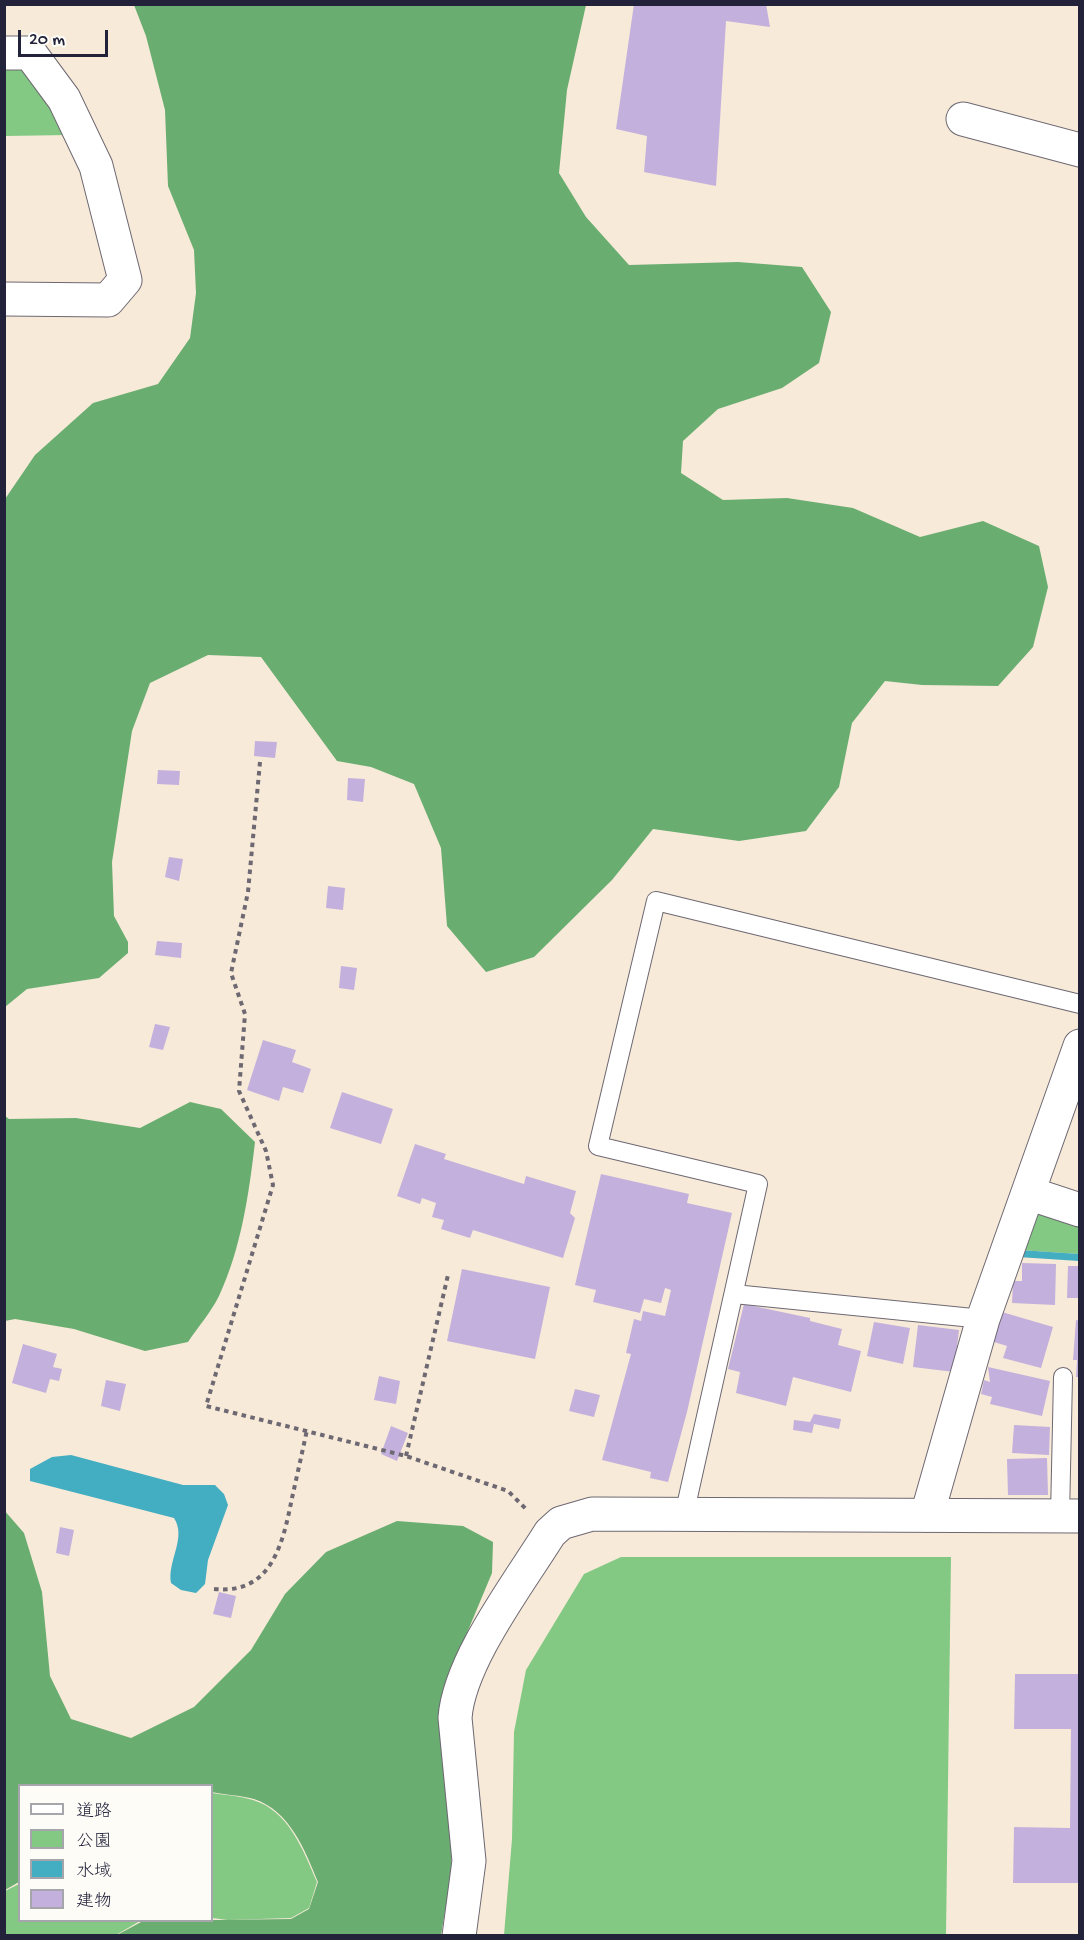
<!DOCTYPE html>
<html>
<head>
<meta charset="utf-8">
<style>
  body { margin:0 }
  #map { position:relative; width:1084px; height:1940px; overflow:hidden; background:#f7ead8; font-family:"Gochi Hand","Klee One",sans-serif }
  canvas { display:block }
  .frame { position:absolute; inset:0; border:6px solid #22223b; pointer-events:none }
  .legend { position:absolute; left:18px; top:1784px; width:195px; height:138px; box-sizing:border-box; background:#fdfcf7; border:2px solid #a5a5ac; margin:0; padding:8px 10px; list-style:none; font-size:18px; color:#22223b }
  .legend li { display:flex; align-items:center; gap:12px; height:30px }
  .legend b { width:30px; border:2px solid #a5a5ac }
  .scale { position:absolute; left:18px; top:30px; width:90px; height:27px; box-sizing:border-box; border:3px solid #22223b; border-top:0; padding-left:8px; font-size:18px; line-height:21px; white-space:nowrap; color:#22223b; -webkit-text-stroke:4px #fdfcf7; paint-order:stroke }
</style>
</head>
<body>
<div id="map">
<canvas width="1084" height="1940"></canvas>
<div class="frame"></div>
<ul class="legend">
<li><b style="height:8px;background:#fff"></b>道路</li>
<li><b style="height:16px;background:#83c983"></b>公園</li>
<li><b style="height:16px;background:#43adc2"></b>水域</li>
<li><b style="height:16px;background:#c4b0dc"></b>建物</li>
</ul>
<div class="scale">20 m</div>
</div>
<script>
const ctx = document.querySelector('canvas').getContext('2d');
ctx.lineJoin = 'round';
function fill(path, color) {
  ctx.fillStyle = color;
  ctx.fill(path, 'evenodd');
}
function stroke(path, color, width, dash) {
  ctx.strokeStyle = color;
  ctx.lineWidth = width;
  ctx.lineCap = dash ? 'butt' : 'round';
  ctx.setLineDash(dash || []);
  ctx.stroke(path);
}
fill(new Path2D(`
  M5,59L25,60L69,135L5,136Z
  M1053,1211L1079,1220V1254L1020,1250L1033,1214Z
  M621,1557H951L946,1935H504L512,1839L514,1732L526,1670L584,1574Z
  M212,1793C225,1795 240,1796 253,1800C289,1811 303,1850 317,1882L309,1908L291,1918L228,1920L212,1918Z
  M19,1884L20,1920L140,1921L116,1935H5V1891Z`), '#83c983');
fill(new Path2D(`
  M134,5H586L567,90L559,173L586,217L629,265L738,262L802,267L831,312L819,363L782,388L718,409L683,441L681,473L723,500L787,498L853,508L920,537L983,521L1039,546L1048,587L1033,647L998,686L922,685L885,681L852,723L839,787L806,831L739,841L653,829L612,880L534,957L486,972L447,926L441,848L414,784L371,767L337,761L261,657L208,655L150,683L132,731L112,862L114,916L128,942V953L99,978L27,989L5,1007V499L35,455L93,403L158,384L190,338L196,293L194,250L168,186L165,110L146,36Z
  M190,1102L221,1109L255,1142C249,1194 241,1249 219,1296C211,1312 198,1327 188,1342L145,1351L74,1329L15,1319L5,1321V1116L9,1119L76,1118L140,1128Z
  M4,1510L24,1533L42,1592L50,1676L71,1719L131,1738L194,1707L251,1650L285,1594L326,1552L397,1521L463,1526L493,1542L492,1573L444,1688L441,1736L449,1806L452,1871L441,1935H117L143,1921L291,1919L309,1909L318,1882C305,1850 290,1811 254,1799C240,1795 225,1795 212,1792V1786H20L19,1882L5,1890Z`), '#6aad71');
fill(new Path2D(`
  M1020,1250L1079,1254V1261L1018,1257Z
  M71,1455L183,1485H215L224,1494L228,1505L208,1560L205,1584L196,1593L181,1590L171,1583C167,1561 187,1538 174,1518L30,1481V1469L52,1457Z`), '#43adc2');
fill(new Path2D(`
  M634,4H766L770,27L726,21L716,186L644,172L647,136L616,129Z
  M255,741L277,742L275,758L254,756Z
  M158,770L180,771L179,785L157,784Z
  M348,778L365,779L363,802L347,800Z
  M169,857L183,859L179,881L165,877Z
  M328,886L345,888L343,910L326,908Z
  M157,941L182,943L181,958L155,955Z
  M341,966L357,968L354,990L339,988Z
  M155,1024L170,1027L163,1050L149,1047Z
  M263,1040L296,1050L292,1062L311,1069L303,1093L283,1087L279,1101L247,1090Z
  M342,1092L393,1109L381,1144L330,1128Z
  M415,1144L446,1154L444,1159L524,1184L526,1176L576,1191L570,1213L575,1218L563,1258L473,1230L470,1238L441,1229L444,1220L432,1217L436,1203L422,1198L420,1204L397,1196Z
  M601,1174L689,1194L687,1203L732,1213L687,1412L668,1482L650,1478L651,1472L602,1460L631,1354L626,1353L634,1319L641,1321L643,1311L665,1316L671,1290L665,1288L661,1303L644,1299L640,1313L593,1302L596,1290L575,1285Z
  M1022,1263L1056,1264L1055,1305L1012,1303L1013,1281H1022Z
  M1068,1266H1080V1298H1067Z
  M462,1269L550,1287L535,1359L447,1341Z
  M744,1304L810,1318V1321L842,1329L838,1345L861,1351L851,1392L793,1377L786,1406L736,1393L740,1372L728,1369Z
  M1002,1312L1053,1327L1041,1368L1003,1358L1007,1346L994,1342Z
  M1076,1320L1080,1321V1377H1076L1077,1360H1073Z
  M874,1322L910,1328L903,1364L867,1356Z
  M918,1325L959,1330L954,1372L913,1367Z
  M23,1344L57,1354L53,1367L62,1369L59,1381L50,1379L46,1393L12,1383Z
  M988,1367L1050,1381L1042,1416L990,1404L992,1397L981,1394L984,1380L990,1382Z
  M379,1376L400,1381L396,1404L374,1400Z
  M106,1380L126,1384L120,1411L101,1406Z
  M575,1389L600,1395L594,1417L569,1411Z
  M814,1414L841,1419L839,1429L814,1424L812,1433L793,1430L794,1420L810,1422Z
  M1014,1425L1050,1427L1049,1455L1012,1453Z
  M391,1426L408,1433L397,1461L381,1454Z
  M1047,1458L1048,1495H1008L1007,1459Z
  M60,1527L74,1530L69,1556L56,1553Z
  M219,1592L236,1596L231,1618L213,1614Z
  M1015,1674H1080V1883H1013L1014,1827L1070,1828L1071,1729H1014Z`), '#c4b0dc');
const service = new Path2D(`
  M734,1294L983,1319
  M684,1515L758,1184L598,1146L656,901L1080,1004
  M1060,1516L1063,1377`);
const minor = new Path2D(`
  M4,53H30L64,99L96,166L125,280L108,300L4,299
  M963,119L1080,150
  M1028,1193L1080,1210
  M927,1515L983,1319L1080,1046`);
const tertiary = new Path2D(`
  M459,1936L469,1861L455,1718C459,1661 519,1583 550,1533L561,1523L592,1514L1080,1516`);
stroke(service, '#6d6872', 20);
stroke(minor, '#6d6872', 35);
stroke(tertiary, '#6d6872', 35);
stroke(new Path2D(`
  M260,762L248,892L231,973L245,1014L239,1091L266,1151L273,1185L206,1406L406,1456L508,1491L528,1511
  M406,1456L448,1275
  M214,1589C272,1595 283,1543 292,1498C297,1476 302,1453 307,1430`), '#6d6872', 4, [4.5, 4.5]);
stroke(service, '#fff', 18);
stroke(minor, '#fff', 33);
stroke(tertiary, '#fff', 33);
</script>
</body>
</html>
